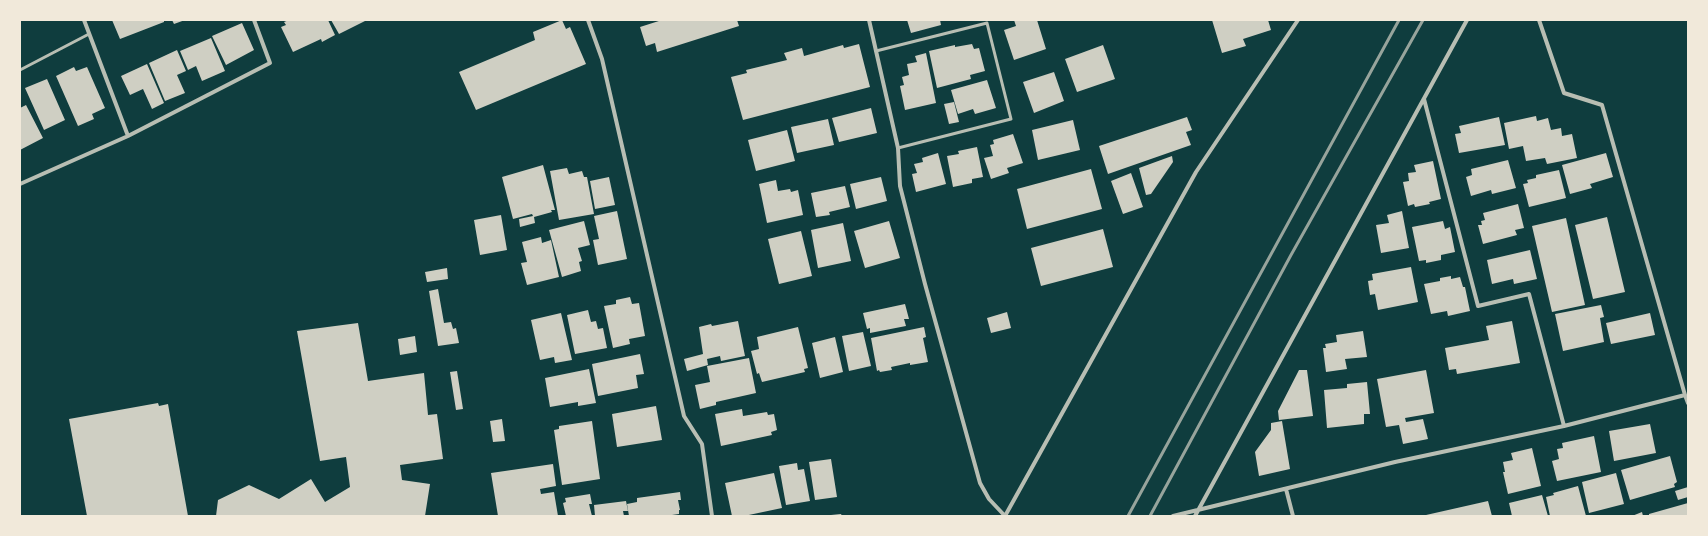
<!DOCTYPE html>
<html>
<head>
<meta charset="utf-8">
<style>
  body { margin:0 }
  #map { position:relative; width:1708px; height:536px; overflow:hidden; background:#0f3d3e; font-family:Roboto,sans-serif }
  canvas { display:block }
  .frame { position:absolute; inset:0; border:21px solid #f1e9da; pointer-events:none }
</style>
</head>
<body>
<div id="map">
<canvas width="1708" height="536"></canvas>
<div class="frame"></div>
</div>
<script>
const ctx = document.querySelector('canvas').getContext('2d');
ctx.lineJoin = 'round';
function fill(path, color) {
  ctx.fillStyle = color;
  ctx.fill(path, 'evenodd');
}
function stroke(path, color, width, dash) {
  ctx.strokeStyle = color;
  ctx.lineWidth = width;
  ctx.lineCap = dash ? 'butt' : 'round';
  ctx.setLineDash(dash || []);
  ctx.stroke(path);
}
fill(new Path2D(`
  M112,20H164V22L120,39Z
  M172,20H185L174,24Z
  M289,20H328L335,35L322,42L321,39L293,52L281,27L286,25L284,22Z
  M331,20H367L339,34Z
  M562,20L566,29L570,27L586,64L476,110L459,72L535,40L533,32Z
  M662,20H737L739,26L657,52L655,43L646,46L640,27Z
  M907,20H940L941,25L911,33Z
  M1014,20H1037L1046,49L1014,60L1004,30L1016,26Z
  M1212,20H1268L1271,30L1243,39L1246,46L1222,53Z
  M242,23L254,50L226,65L212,36Z
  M211,38L225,71L202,81L196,66L188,70L180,51Z
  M859,44L870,87L743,120L731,77L747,73L746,70L787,60L784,53L802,48L804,56L843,45L844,48Z
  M972,44L974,49L979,48L985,71L970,75L971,79L937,88L929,51L955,45V47Z
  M1103,45L1115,79L1077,92L1065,59Z
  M177,50L186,71L177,75L185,93L165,101L149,63Z
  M926,53L936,103L905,110L900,86L904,85L902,77L909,75L907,64L917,62L915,56Z
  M147,64L164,103L152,109L143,89L130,95L121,76Z
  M74,67L76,71L87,67L105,108L92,114L94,119L78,126L56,76Z
  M1054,72L1064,101L1034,113L1023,82Z
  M47,79L65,120L44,130L25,88Z
  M987,80L996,108L975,114L973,109L958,114L951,90Z
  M954,102L959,122L949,124L944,104Z
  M26,105L43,138L20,150V108Z
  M871,108L877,133L839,142L832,118Z
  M1536,116L1537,121L1548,118L1551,130L1561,128L1562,136L1572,134L1577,158L1547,164L1545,158L1526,161L1523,146L1509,149L1504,123Z
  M1187,117L1192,130L1186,132L1191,145L1108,174L1099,146Z
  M1499,117L1505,145L1459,153L1455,134L1461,133L1459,126Z
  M828,119L834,145L797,153L791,127Z
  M1073,120L1080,150L1038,160L1032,130Z
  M787,130L795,161L756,171L748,140Z
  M1013,134L1023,163L1007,168L1009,173L991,179L984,158L993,156L990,145L994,144L993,140Z
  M977,147L983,177L972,179V183L953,187L947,156L959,154L958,151Z
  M938,153L946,184L916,192L912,174L917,173L914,164L923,162L922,158Z
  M1606,153L1613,177L1590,184L1592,188L1570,194L1562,165Z
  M1172,156L1173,162L1151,194L1146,195L1139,168Z
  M1508,160L1516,188L1492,194L1491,190L1471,196L1466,177L1472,175L1471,169Z
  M1433,161L1441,199L1429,202L1430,204L1415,207L1414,204L1408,206L1403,182L1409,181L1408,173L1416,172L1414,165Z
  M543,165L555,210H551L552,212L534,217L535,223L520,227L519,219L533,216L532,214L513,219L502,177Z
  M567,168L569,174L582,171L584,177H587L594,214L559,220L550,171Z
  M1091,169L1102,209L1027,229L1017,189Z
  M1559,170L1566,198L1529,207L1523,184L1528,183L1527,180L1536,178V175Z
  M1131,173L1143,207L1123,214L1111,181Z
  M609,177L615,205L595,209L590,181Z
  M881,177L887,201L856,209L850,184Z
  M776,180L778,191L790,189L791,192L798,190L803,215L767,223L759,184Z
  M845,186L850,207L829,212L830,215L816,217L811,193Z
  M1518,204L1524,228L1515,230L1517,235L1483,244L1478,225H1482L1481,221L1485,220L1483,213Z
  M617,211L627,259L598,265L593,240L599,239L594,216Z
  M1402,211L1409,248L1381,253L1376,225L1389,223L1387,215Z
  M501,215L507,250L480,255L474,220Z
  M1607,217L1625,292L1593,299L1575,225Z
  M1566,218L1585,305L1552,312L1532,226Z
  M584,221L590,245L578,248L582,261L579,262L581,271L562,277L549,230Z
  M889,221L900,258L865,268L854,231Z
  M1443,221L1445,229L1450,227L1455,252L1441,255V260L1426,263V260L1419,261L1412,227Z
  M843,223L851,261L818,268L811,230Z
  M1103,229L1113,267L1041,286L1031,248Z
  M801,231L812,276L779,284L768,239Z
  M541,237L542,243L551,240L559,277L527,285L521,263L527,262L522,242Z
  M1530,250L1537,279L1514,284L1513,279L1492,284L1487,260Z
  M1411,267L1418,302L1378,310L1375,294L1370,295L1368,281L1373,280L1372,274Z
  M447,268L448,279L427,282L425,272Z
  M1451,276V279L1460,277L1463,287H1465L1470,311L1448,316L1447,311L1431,314L1424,284L1440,281V278Z
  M438,289L444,323L451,322L453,329L456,328L459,343L438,346L429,291Z
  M630,297L632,304L639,303L645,336L629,339L630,344L613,348L604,306L616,304V300Z
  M905,304L909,319H904L906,326L870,333V328L867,329L863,313Z
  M1601,305L1604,317L1600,318L1604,342L1563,351L1555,314Z
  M588,310L591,322L596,321L598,329L603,328L607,348L575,354L567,315Z
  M1007,312L1011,328L991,333L987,318Z
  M561,313L572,360L555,363L554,357L540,360L531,320Z
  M1650,313L1655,335L1611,344L1606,323Z
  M738,321L745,356L721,361L720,356L707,359L708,365L687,371L684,359L703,354L699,327L711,324L712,326Z
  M1512,321L1520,363L1457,374L1456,369L1449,370L1445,348L1489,340L1486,326Z
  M358,323L368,381L424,373L428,415L437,414L443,459L400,465L402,480L430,484L425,516H216L218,500L249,485L279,499L311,479L325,502L350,487L346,457L320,461L297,331Z
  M798,327L808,368L804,369L805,372L762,382L759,373L757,374L751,351L759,349L757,337Z
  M924,327L926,337L923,338L928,362L910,365V363L891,367L892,370L880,372L879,370L877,371L871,338Z
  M1363,331L1367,357L1345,359L1347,369L1326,372L1323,348H1326L1325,344L1337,342L1336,335Z
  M863,332L871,366L849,371L842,336Z
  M415,336L417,352L400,355L398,339Z
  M835,337L843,372L820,378L812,343Z
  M640,354L644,374L636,375L638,388L598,396L592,364Z
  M749,358L756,393L716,402V405L700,409L695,385L710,382L707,366Z
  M589,369L596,403L578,406V402L550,407L545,378Z
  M1299,370H1307L1313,416L1279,420L1278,411Z
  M1426,370L1434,413L1405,418L1406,422L1423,419L1428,439L1403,444L1399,425L1386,427L1377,379Z
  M457,371L463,409L456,410L450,372Z
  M1367,382L1370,414H1364V424L1327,428L1324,390L1347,388V384Z
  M158,403L159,406L168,404L188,516H87L69,419Z
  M656,406L662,440L617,447L612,414Z
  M742,409L743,416L767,412L768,415L774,414L777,430L771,432L772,435L721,446L715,414Z
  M502,419L505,441L493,442L490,421Z
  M592,421L600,479L562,485L554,430L559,429V426Z
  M1282,421L1290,469L1259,476L1255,452L1271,430V423Z
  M1650,424L1656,453L1614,461L1609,431Z
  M1594,436L1601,472L1557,481L1552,461L1559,459L1557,449L1563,448L1562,443Z
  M1532,448L1541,486L1508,494L1503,472H1505L1503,462L1513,460L1511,453Z
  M1670,456L1677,482L1674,484L1675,487L1630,500L1621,470Z
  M831,459L837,497L815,500L809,462Z
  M797,463L798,470L804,469L810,501L786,505L779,466Z
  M553,464L556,486L540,489L541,494L554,492L558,516H498L491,473Z
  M774,473L782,508L744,516H732L725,483Z
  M1616,473L1624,504L1589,513L1582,482Z
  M1578,486L1586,516H1550L1546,497L1554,495L1553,493Z
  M1688,487V497L1678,500L1675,491Z
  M680,492L681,500H678L680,510H679V514L665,516H629L627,504L637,502V498Z
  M590,494L592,504H589L592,516H566L563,503L566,502L565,498Z
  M1542,495L1548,516H1512L1509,503Z
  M626,501L628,511H623L624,516H595L594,505Z
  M1488,501L1492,516H1426V515Z
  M1688,503V516H1649V514Z
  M1642,512L1643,516H1632Z
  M841,514L842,516H831V515Z`), '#cfcfc3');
stroke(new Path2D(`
  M876,51L987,23L1011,119L898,148
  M20,70L89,34`), '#b8beb3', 3);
stroke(new Path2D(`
  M84,20L128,136
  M588,20L602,59L684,416L702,444L712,516
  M869,20L898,148L900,186L925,284L980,483L989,499L1005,516
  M1539,20L1564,93L1602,105L1685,395
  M1424,99L1478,306L1529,294L1564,426
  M20,184L128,136L270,63L254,20
  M1286,489L1293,516
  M1005,516L1196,172L1298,20
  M1173,516L1395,462L1564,426L1685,395L1688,403
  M1195,516L1467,20`), '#b8beb3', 4);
stroke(new Path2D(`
  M1128,516L1399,20
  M1150,516L1291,255L1423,20`), '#97a49c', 3);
</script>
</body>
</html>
